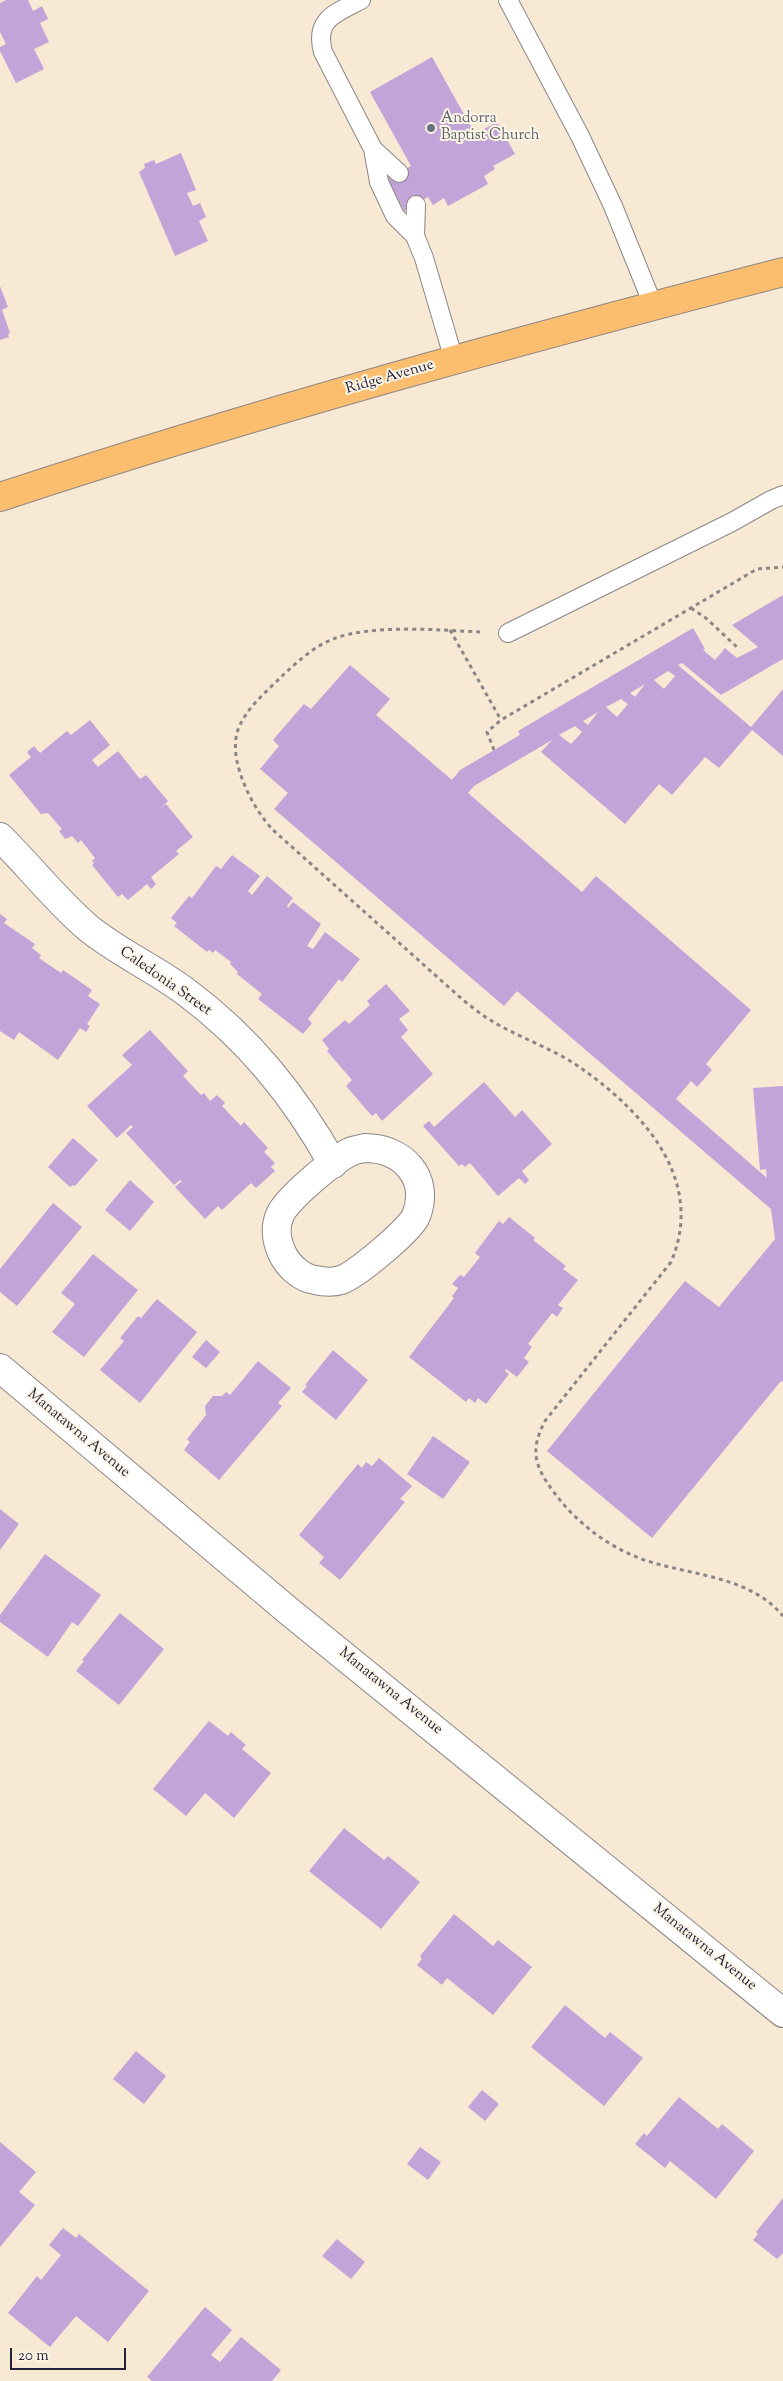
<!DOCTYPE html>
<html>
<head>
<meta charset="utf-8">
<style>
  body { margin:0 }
  #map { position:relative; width:783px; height:2381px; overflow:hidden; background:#f7e9d3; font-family:"Sorts Mill Goudy",serif }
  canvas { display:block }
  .scale { position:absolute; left:10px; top:2348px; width:116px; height:22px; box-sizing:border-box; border:2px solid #22223b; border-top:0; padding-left:6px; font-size:15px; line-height:18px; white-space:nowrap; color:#22223b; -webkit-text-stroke:4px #fcf5e5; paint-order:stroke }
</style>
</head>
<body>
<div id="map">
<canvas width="783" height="2381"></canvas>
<div class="scale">20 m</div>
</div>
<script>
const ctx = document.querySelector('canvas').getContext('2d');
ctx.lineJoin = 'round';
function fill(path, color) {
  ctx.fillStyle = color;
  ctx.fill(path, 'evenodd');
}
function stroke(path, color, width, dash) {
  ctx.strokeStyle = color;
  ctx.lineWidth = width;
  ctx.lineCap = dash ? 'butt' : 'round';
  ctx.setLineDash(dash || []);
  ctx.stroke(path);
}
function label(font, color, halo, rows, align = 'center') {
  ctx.font = font + ' "Sorts Mill Goudy",serif';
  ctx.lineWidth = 4;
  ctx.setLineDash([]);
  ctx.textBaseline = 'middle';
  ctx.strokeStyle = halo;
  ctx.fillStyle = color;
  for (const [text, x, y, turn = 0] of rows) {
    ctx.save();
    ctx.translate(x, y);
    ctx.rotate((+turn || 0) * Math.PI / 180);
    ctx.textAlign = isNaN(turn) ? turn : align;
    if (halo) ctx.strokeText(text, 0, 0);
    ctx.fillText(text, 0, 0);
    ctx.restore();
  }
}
fill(new Path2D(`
  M6,0H28L33,11L42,6L48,19L40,23L49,42L34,49L44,69L16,83L0,51V47L6,44L0,32V3Z
  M432,57L475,134L497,122L515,154L493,166L495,169L484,176L488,184L448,206L444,198L433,205L428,197L404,211L387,179L411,166L370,92Z
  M181,153L196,190L187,193L193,206L200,203L206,217L199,221L208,241L175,256L139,172L145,168L144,164L154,160L156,164Z
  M0,286L8,307L2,310L10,333L8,334L9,337L0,340Z
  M783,595V659L721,695L682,663L678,665L751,727L783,689V756L752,730L719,768L705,757L672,795L659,784L625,824L541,752L552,740L474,786L468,793L582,892L596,876L751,1010L706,1064L712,1070L697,1087L691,1081L676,1099L767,1178L766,1169L760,1170L753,1088L783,1086V1382L781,1381L652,1538L547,1451L685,1281L719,1307L775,1239L771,1209L517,991L504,1006L274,809L288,793L260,769L279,746L273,740L304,704L311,709L350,665L390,699L376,715L452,780L460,770L520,735L518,731L693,628L705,649L703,650L715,660L725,648L737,658L758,647L732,625ZM668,671L675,676L664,689L654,680ZM645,684L635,697L630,693ZM621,699L628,704L617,717L606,707ZM598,712L588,725L583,721ZM575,726L582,732L571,744L559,735Z
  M90,720L110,745L92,760L98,767L118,751L140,779L146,775L168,801L157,812L166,804L193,837L176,851L179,854L151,877L156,884L151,889L147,884L128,900L122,894L118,897L92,865L94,863L92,861L95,858L81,840L78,843L72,836L65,839L59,831L62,829L48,813L41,814L9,775L31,757L27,752L34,746L40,753L67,731L71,735Z
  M232,855L260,876L248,891L252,895L267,876L293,898L287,906L288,908L293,902L321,924L307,946L313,949L325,932L360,959L342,982L339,979L308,1019L312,1023L303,1034L258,999L262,994L237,974L238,972L230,964L231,962L215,950L213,953L209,950L207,952L174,926L177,923L171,918L189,896L192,898L216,866L221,869Z
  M0,914L7,919L4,923L35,944L32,948L41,955L39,958L61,973L63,970L92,990L88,996L100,1004L87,1024L90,1026L86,1032L80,1028L58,1060L19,1032L14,1040L0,1031Z
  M386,984L410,1011L399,1019L408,1030L401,1037L433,1074L382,1121L376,1113L372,1116L346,1086L352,1080L327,1051L329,1049L322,1040L345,1020L349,1024L370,1005L367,1001Z
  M150,1030L188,1071L183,1076L201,1095L204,1093L210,1101L217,1095L225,1103L222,1106L241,1126L244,1122L268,1148L264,1152L275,1163L271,1167L275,1171L256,1188L251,1183L222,1210L218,1206L205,1219L175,1187L182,1181L180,1180L174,1185L126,1133L133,1127L131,1125L117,1138L87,1106L132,1065L122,1055Z
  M484,1082L515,1117L522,1110L552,1144L522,1171L529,1180L525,1184L519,1178L498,1196L470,1163L465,1167L462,1164L459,1166L423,1126L429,1121L434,1127Z
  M73,1138L98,1160L75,1186L73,1185L70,1187L48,1167Z
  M130,1180L154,1202L130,1231L105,1210Z
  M53,1203L82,1227L17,1306L0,1292V1269Z
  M509,1217L535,1238L533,1240L566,1266L563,1269L578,1280L558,1305L563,1308L557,1317L552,1313L528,1344L532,1347L524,1358L529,1362L517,1377L506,1369L505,1371L509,1374L486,1404L478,1398L475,1403L469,1398L466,1402L409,1357L454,1298L452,1296L458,1288L452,1284L460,1275L464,1277L480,1257L475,1253L499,1221L503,1224Z
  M93,1254L138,1290L84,1357L52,1332L75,1304L61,1293Z
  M157,1299L197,1332L140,1403L100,1370L124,1341L120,1338L138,1316L141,1318Z
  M206,1340L220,1352L206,1368L192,1357Z
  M333,1350L368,1380L336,1420L302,1392L307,1386L305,1385Z
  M258,1361L291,1388L278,1403L282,1406L219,1480L184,1450L190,1442L187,1439L206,1415L205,1406L213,1396H222L226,1392L230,1395Z
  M433,1436L470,1462L443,1499L407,1474Z
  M379,1458L412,1486L400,1499L405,1502L340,1580L319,1563L324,1557L299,1535L358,1464L362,1468L366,1462L372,1466Z
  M0,1509L19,1524L0,1550Z
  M45,1554L101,1595L78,1626L72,1622L48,1657L0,1622V1615Z
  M120,1613L164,1649L119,1705L76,1671L84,1661L82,1660Z
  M209,1721L228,1736L231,1732L246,1745L242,1749L271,1773L234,1818L205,1793L186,1816L153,1789Z
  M344,1828L384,1860L388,1856L420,1882L381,1929L309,1871Z
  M454,1914L493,1946L498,1940L532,1967L493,2015L447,1978L442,1985L417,1965L422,1959L420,1956Z
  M565,2005L605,2038L610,2032L643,2058L604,2106L531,2047Z
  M136,2051L166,2076L144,2104L113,2079Z
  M482,2090L499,2104L485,2121L468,2107Z
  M679,2097L718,2129L722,2124L754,2151L716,2199L670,2161L665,2168L635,2144L644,2133L647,2136Z
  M0,2142L36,2172L19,2192L35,2205L0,2247Z
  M420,2147L441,2162L428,2180L407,2164Z
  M783,2198V2253L777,2259L753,2240L758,2234L756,2232Z
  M63,2228L76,2238L79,2234L149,2291L108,2342L76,2316L50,2347L8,2313L37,2276L41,2280L61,2255L49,2245Z
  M337,2239L365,2262L351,2279L322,2256Z
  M205,2307L232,2330L211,2355L220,2362L241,2337L281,2370L272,2381H152L147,2377Z`), '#c3a4d8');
const service = new Path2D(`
  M361,0C336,13 314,19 323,52L373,149L379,182L395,216L415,236L424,258L454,360
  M508,0L580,136L613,206L653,305
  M373,149L399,173
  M415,236L416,205
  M508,633L732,522L771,500L783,495`);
const minor = new Path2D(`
  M0,837C29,866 56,900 87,927C117,952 154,968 186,992C249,1039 294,1095 333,1164
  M365,1148C402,1148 431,1177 416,1216C410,1230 356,1275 341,1280C332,1283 324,1282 315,1280C302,1278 289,1267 283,1255C277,1243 274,1228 280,1215C285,1200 335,1159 350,1152C354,1150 360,1149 365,1148Z
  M0,1368L291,1613L783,2013`);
const primary = new Path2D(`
  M0,497C258,412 520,340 783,272`);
stroke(service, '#8c8687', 20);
stroke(minor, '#8c8687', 30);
stroke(primary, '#8c8687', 30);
stroke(new Path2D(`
  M691,608L707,619L739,649
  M450,630L501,720
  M480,632C439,630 372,624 333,639C313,647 296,663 281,677C266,692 243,711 237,733C229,763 253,809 273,830L463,1000C471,1006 479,1013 487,1018C515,1036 547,1046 575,1064C640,1108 707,1178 671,1262L545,1421C530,1450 534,1465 553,1491C574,1520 605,1545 639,1558C687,1576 748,1574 783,1616
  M494,750L487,732L501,720L757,569L783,567`), '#8c8687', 3, [4, 4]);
stroke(service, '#fff', 18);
stroke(minor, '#fff', 28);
stroke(primary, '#fbbd6e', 28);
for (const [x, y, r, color] of [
  [431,128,5,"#6b7280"]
]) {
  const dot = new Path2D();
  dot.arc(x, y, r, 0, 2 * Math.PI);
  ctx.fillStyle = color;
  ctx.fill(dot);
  stroke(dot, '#fcf5e5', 2);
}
label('15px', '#5b616d', '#fcf5e5', [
  ["Andorra",441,119],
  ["Baptist Church",441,136]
], 'left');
label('15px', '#22223b', '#fcf5e5', [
  ["Ridge Avenue",390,378,-16],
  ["Caledonia Street",165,982,35],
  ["Manatawna Avenue",78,1434,40],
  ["Manatawna Avenue",390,1692,39],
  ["Manatawna Avenue",704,1948,39]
]);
</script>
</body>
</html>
